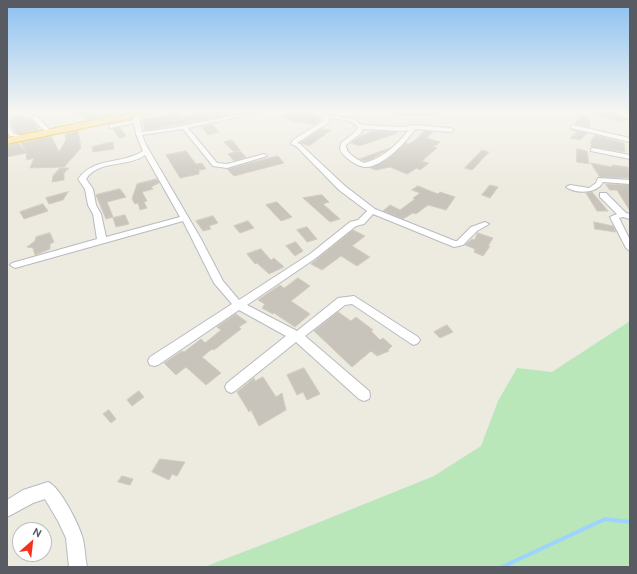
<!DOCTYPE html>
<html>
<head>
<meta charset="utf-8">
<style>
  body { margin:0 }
  #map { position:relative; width:637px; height:574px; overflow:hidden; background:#edeadf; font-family:Ubuntu,sans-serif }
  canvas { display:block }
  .frame { position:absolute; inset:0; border:8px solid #585c62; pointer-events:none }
  .north { position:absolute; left:12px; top:522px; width:40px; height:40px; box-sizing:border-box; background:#fff; border:1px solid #bcbec0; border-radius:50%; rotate:28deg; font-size:11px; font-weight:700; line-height:16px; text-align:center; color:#585c62 }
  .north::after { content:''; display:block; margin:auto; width:14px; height:18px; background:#f6301c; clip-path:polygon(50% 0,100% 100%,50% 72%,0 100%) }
</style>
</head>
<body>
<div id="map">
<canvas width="637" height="574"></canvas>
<div class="frame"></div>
<div class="north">N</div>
</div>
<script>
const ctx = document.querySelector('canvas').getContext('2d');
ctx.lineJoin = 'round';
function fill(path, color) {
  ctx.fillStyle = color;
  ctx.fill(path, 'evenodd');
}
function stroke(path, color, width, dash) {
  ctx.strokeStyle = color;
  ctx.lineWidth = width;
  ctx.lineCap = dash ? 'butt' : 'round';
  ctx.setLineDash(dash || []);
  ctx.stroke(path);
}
fill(new Path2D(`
  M71,112H117V115L89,121L83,117Z
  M630,321V567H204L285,536L434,476L481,446L498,401L517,368L552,372Z`), '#b9e7ba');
stroke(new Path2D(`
  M502,567L605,519L630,522`), '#9dd3ff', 4);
const building = new Path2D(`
  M177,112L184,117L202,112H229L230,115L145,130L142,119L165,116L163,115Z
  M303,112H307L321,120L314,125L301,122L297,123L280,116L290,113L293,114Z
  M596,112H612L627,119L624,122L619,121L595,115Z
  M23,115L26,119L31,118L39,130L20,134L16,133L9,120L12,119L11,118Z
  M580,116L590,118V127L575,124Z
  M212,124L219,132L208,135L202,127Z
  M120,128L126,136L119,138L113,129Z
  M322,129L331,130L309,146L300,143Z
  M572,130L587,133L580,140L570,138L577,132Z
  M78,131L81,148L64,167L30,168L34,158L27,160L26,153L7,157V146L18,143L26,152L21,143L51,136L59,152L66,140L65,134Z
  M373,131L397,132L398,133L359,146L351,143L359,137Z
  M425,131L433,132L427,138L440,142L434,147L437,148L422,161L429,163L420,170L417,168L407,174L390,167L376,170L370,168L387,160L406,143L409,144L414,141Z
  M595,135L624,143L625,152L593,147H591V141Z
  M232,140L240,150L233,151L224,142Z
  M113,142L114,149L93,152L92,147Z
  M390,148L370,160L364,161L360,159Z
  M577,149L587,151L589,164L577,162Z
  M482,150L489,152L472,170L465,168Z
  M186,151L196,164L202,163L206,169L199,170V174L180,178L166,155Z
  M240,151L246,157L234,161L228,154Z
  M278,156L284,163L234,176L227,169Z
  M591,163L612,167V165L628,167L630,178L600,177Z
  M60,168H69L64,173V180L52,182L53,176Z
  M157,179L159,183L151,187L153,189L142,192L147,201L144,202L147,208L140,210L138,203L135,204L132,199L137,184Z
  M606,184L630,185V211L617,190H610Z
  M490,185L498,187L490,198L482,195Z
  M418,186L438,194L440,192L455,197L446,210L428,205L416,214L413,213L403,219L383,211L390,205L400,210L415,199L413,198L420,193L412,190Z
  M120,189L126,197L107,202L113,217L106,219L96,195Z
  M68,192L63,200L49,204L46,198Z
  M592,192L608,211H597L586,193Z
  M322,195L329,202L323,204L340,219L330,222L303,198Z
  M277,202L292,217L281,221L266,205Z
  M43,204L48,211L24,219L20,212Z
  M125,215L129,224L116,227L113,218Z
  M213,216L218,223L209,226L211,229L203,231L196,221Z
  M248,221L254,228L240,233L234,226Z
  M594,222L613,226L616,232L595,229Z
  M307,227L317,239L307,242L297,230Z
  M353,230L365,236L352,246L370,257L357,266L341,256L322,270L311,264Z
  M50,233L54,242L50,244V249L35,255L33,248L27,247L35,241L36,237Z
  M478,233L493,238L488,246H490L483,256L474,252L475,249L465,245L472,239L474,240Z
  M296,242L303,251L295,256L286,246Z
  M261,249L271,260L274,258L284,267L269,274L257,263L255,264L247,254Z
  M298,278L310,286L291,301L310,314L295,327L274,313L273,314L262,308L265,304L258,300L280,285L284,288Z
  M338,312L351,321L356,317L373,330L371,331L380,340L383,338L392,346L388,350L389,351L377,356L371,351L352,367L314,331Z
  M236,314L247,322L239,327L241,329L214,350L212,349L202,357L221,373L206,385L186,367L176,375L164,363L182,351L184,352L201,339L205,343L221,330L217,327Z
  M447,325L453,332L440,338L434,332Z
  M304,368L320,394L307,400L303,392L297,395L287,375Z
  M263,377L276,397L282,393L286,410L259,426L251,410L249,412L237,392L254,378L255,381Z
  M139,391L144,397L132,406L127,400Z
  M109,410L116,419L111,423L103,414Z
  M160,459L185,462L177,476L172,474L169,480L152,472Z
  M122,476L133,479L130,485L118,482Z`);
fill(building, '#c8c4bc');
stroke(building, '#d2ccbd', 1);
const street = new Path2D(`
  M250,112H260L188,128L217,163L227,164L264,154L267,156L227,168L213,166L183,129L142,135L146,145L201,239L223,281L239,300L310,254L350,222L358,220L367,211L339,190L296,146L291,144L293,140L323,121L324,118L320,112H326L328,115L354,119L362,125L404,127L413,125L451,128L454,130L451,132L415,129C407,142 382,167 366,167C357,167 344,157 340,150L341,143L356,131L358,127L350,121L330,118L328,123L297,143L300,144L345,186L375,209L455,241H457L471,227L485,222L489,224L477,231L463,245L454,247L373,214L364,224L356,226L316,258L247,305L297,331L338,298L354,296L418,337L420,340L418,343L414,345L410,343L352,304L345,305L305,336L369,391L370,395L369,399L364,401L359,399L296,342L235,391L231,393L227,391L225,387L227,383L286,336L239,310L158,365L154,366L150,365L148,361L150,357L232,304L214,283L183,221L15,268L10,265L12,263L97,239L93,214L88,205L85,189L78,179C95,156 122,165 143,151L136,134L134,123L111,128L109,127V125L134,120L133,115L136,113L139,115L142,132L171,128ZM363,129L404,131L408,130C399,144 381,159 364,163C357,159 345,153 346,145L361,133ZM145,155L180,217L106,237L101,214L96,205L93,189L86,179C99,159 127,168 145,155Z
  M396,112H440L437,114H399Z
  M613,112H621L630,115V119Z
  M33,116H37L50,130V132H46L37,124L32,117Z
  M7,125L9,126L14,134L24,136V138L10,136L7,132Z
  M573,125L630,138V142L571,128V126Z
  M593,148L630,155V159L591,151V149Z
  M598,178L630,180V184L603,182C597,194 576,194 566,187L570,185L589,188L596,183Z
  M600,193H606L626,213L630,214V219L623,217L619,218L630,240V251L626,248L610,217L617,214L600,197Z
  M48,482C61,488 79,525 83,539C85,548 85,558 87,567H69L66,538L58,521L45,499L33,503L7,517V500L23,490Z`);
const highway = new Path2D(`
  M133,112H152L147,115L7,144V138Z`);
stroke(street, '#b7bac0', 2);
stroke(highway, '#eca600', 2);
fill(street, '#fff');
fill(highway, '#ffe184');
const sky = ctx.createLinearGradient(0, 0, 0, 192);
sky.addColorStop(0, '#8ac0f1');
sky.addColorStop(0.58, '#f7f6f1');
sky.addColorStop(1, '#f7f6f100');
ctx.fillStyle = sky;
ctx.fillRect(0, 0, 637, 192);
</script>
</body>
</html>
